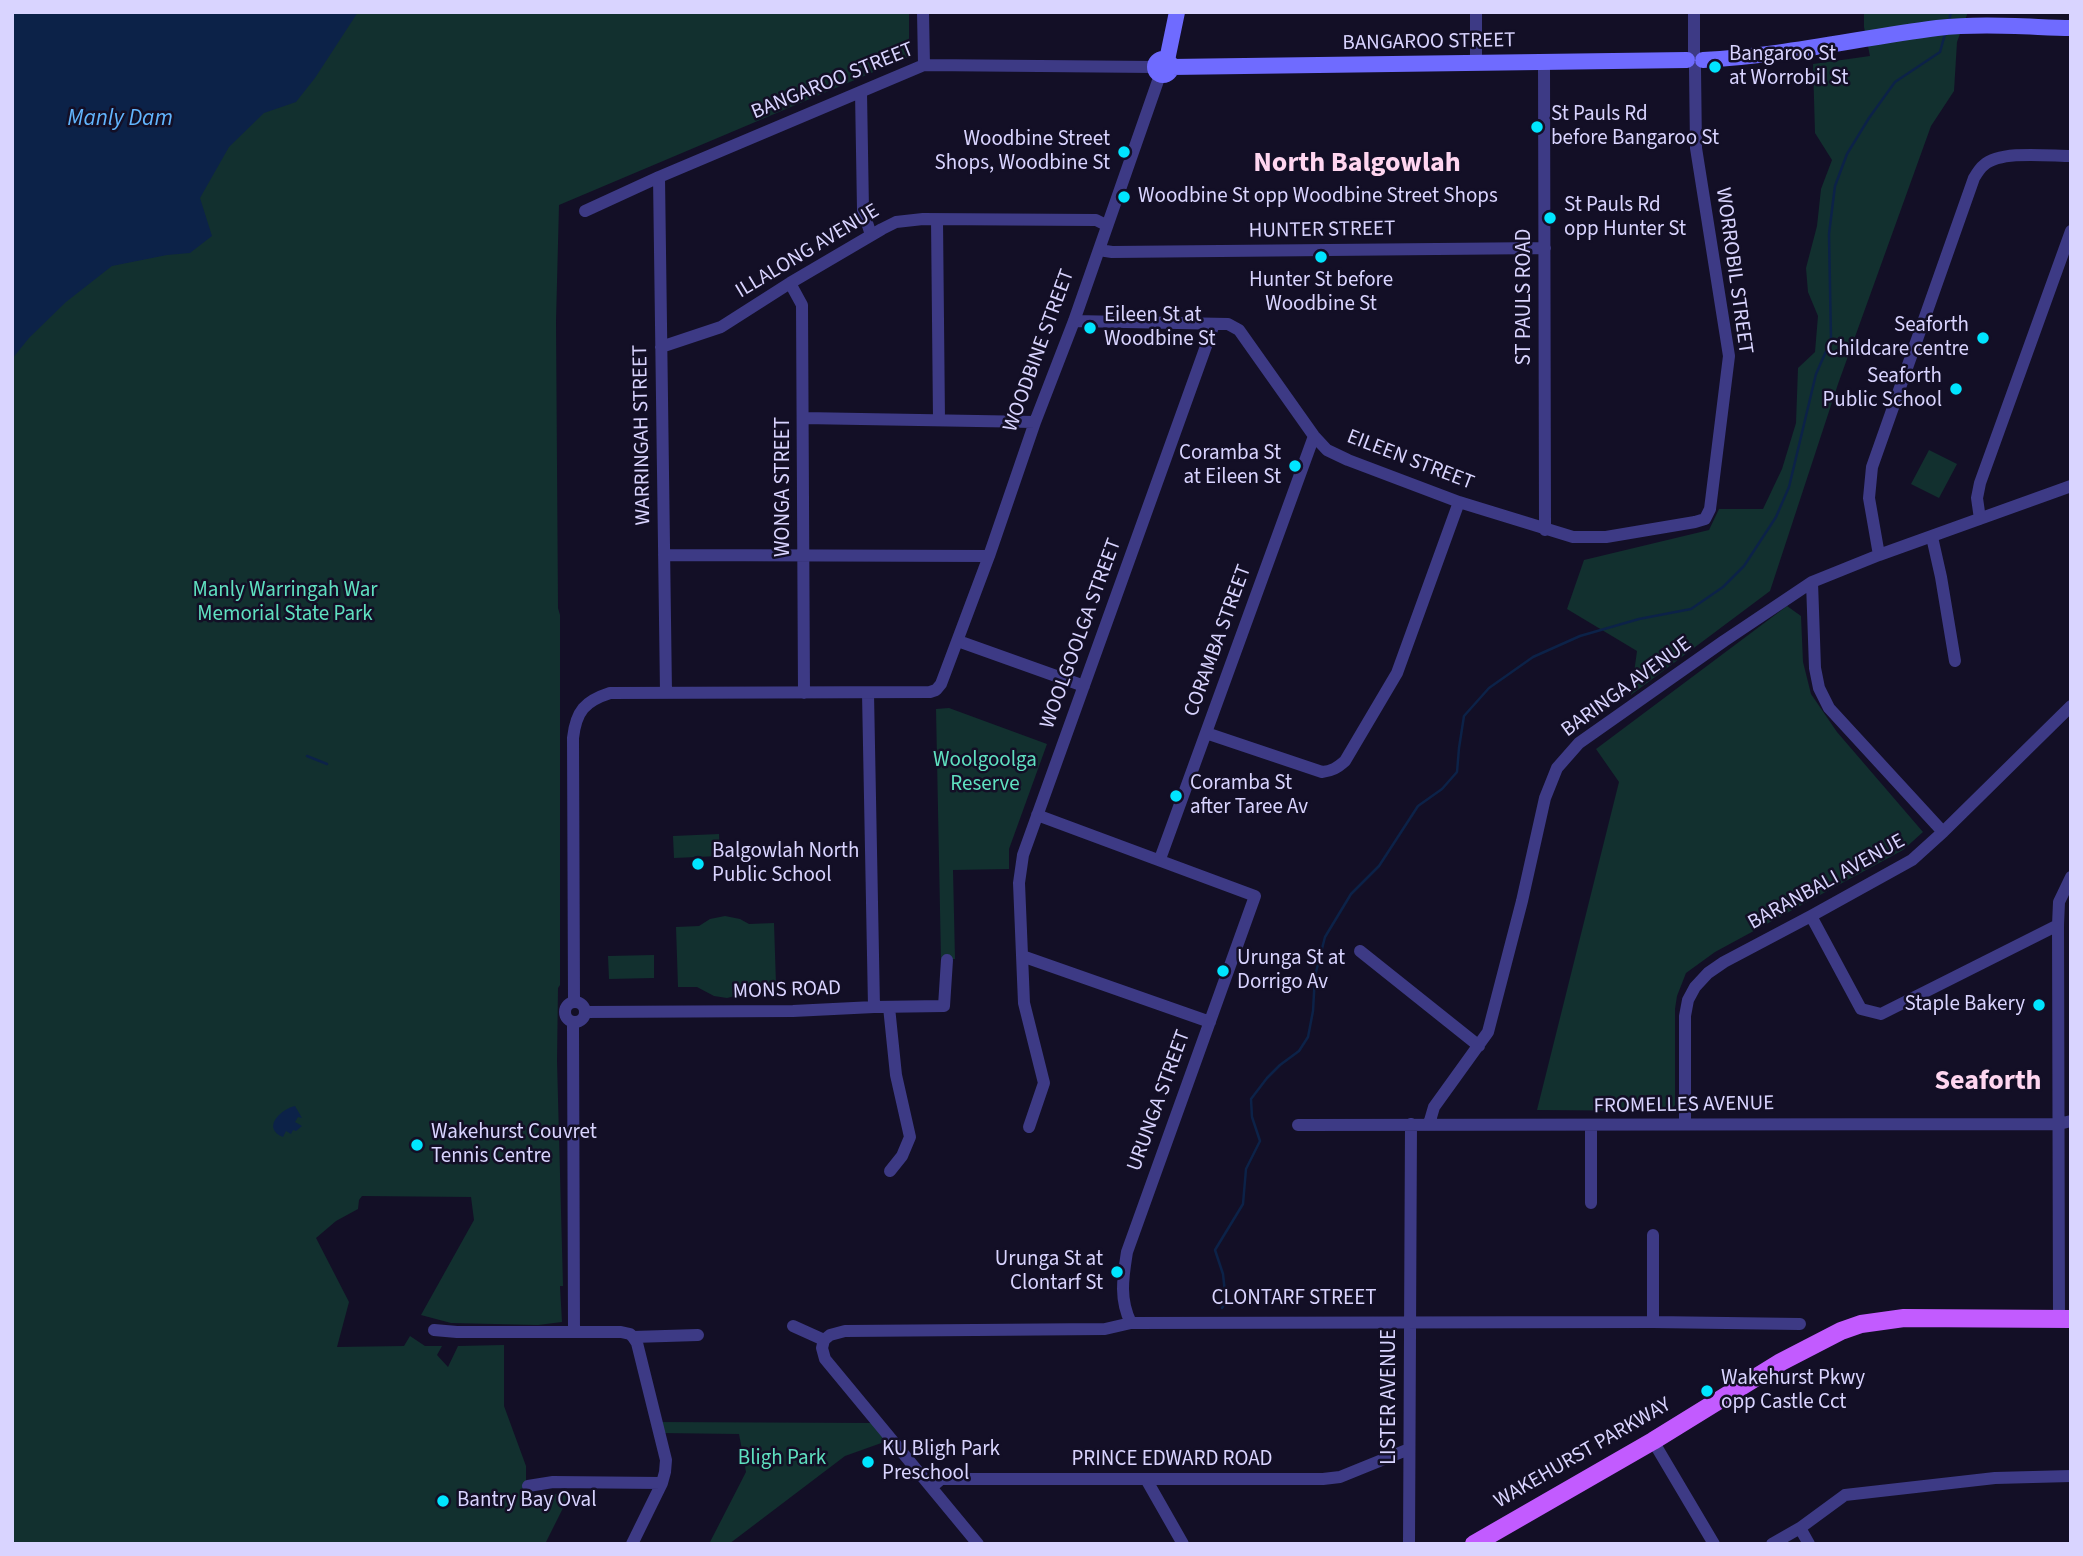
<!DOCTYPE html>
<html>
<head>
<meta charset="utf-8">
<style>
  body { margin:0 }
  #map { position:relative; width:2083px; height:1556px; overflow:hidden; background:#130f26; font-family:"Source Sans 3",sans-serif }
  canvas { display:block }
  .frame { position:absolute; inset:0; border:14px solid #d9d4ff; pointer-events:none }
</style>
</head>
<body>
<div id="map">
<canvas width="2083" height="1556"></canvas>
<div class="frame"></div>
</div>
<script>
const ctx = document.querySelector('canvas').getContext('2d');
ctx.lineJoin = 'round';
function fill(path, color) {
  ctx.fillStyle = color;
  ctx.fill(path, 'evenodd');
}
function stroke(path, color, width, dash) {
  ctx.strokeStyle = color;
  ctx.lineWidth = width;
  ctx.lineCap = dash ? 'butt' : 'round';
  ctx.setLineDash(dash || []);
  ctx.stroke(path);
}
function label(font, color, halo, rows, align = 'center') {
  ctx.font = font + ' "Source Sans 3",sans-serif';
  ctx.lineWidth = 5;
  ctx.setLineDash([]);
  ctx.textBaseline = 'middle';
  ctx.strokeStyle = halo;
  ctx.fillStyle = color;
  for (const [text, x, y, turn = 0] of rows) {
    ctx.save();
    ctx.translate(x, y);
    ctx.rotate((+turn || 0) * Math.PI / 180);
    ctx.textAlign = isNaN(turn) ? turn : align;
    if (halo) ctx.strokeText(text, 0, 0);
    ctx.fillText(text, 0, 0);
    ctx.restore();
  }
}
fill(new Path2D(`
  M12,12H909V57L559,205L556,321L558,608L560,615V985L558,988L557,1061L563,1286H560L562,1322L538,1325L451,1323L421,1315L474,1220L471,1197L362,1196L359,1200L358,1209L336,1221L316,1238L349,1302L337,1347L404,1346L410,1336L425,1346H442L437,1355L448,1367L458,1346L504,1345V1406L526,1466V1494H570L545,1544H12Z
  M1864,12H1968L1957,42L1954,91L1931,126L1838,384L1770,591L1631,695L1637,651L1567,609L1584,560L1709,530L1719,509H1763L1782,469L1796,423L1798,368L1815,352L1818,316L1808,292L1806,268L1817,226L1821,189L1832,160L1815,133L1813,64L1870,56L1864,27Z
  M1929,450L1957,464L1939,498L1911,484Z
  M1787,606L1801,616L1803,662L1811,694L1837,732L1923,832L1903,850L1715,952L1686,973L1677,996L1675,1009V1105L1672,1110L1668,1111L1537,1110L1619,782L1596,749Z
  M949,708L1047,744L1009,849V869L953,870L955,959L941,960L936,709Z
  M719,834L720,856L674,858L673,836Z
  M725,916L740,919L749,924L774,923L776,984L755,985L743,994L727,998L714,996L697,987H678L676,927L699,926L710,919Z
  M654,955V978L609,979L608,956Z
  M657,1422L872,1423L887,1441L845,1456L729,1544H709L746,1472L739,1434L660,1433Z`), '#12302f');
fill(new Path2D(`
  M12,12H358L315,78L296,102L264,113L229,147L200,198L212,236L190,253L167,255L112,266L66,302L29,338L12,359Z
  M295,1106L302,1118L298,1117L295,1122L302,1126L296,1131L293,1130L291,1134L286,1131L283,1137C261,1128 281,1109 295,1106Z`), '#0c2248');
stroke(new Path2D(`
  M1949,21L1951,12
  M307,756L327,764
  M1222,1308L1226,1302L1223,1274L1215,1250L1243,1204L1246,1169L1260,1141L1252,1117L1251,1099L1267,1078L1280,1065L1299,1051L1308,1037L1313,1011L1315,976L1325,937L1351,894L1379,866L1418,806L1442,789L1457,772L1459,748L1464,716L1489,688L1533,657L1580,636L1639,619L1691,609L1723,587L1744,566L1776,517L1789,487L1816,374L1831,340L1829,234L1835,186L1847,154L1869,118L1895,82L1940,52L1945,34`), '#0c2248', 2.5);
stroke(new Path2D(`
  M923,12L924,65
  M1476,12V64
  M1694,53V12
  M1544,63L1545,530
  M861,92L863,210L871,235
  M659,177L666,693
  M585,211L659,177L924,65L1155,67
  M937,220L939,420
  M1099,250L1112,252L1545,248
  M790,283L802,305L804,693
  M1074,321L1228,324L1239,330L1314,436L1327,450L1348,460L1459,502L1573,537H1606L1695,522L1705,519L1710,509L1729,356L1696,148L1695,68
  M661,347L721,327L790,283L882,229L896,222L923,219L1096,220L1106,225
  M803,418L1035,422
  M1980,519L1977,498L1980,483L2071,231
  M1932,537L1941,577L1955,661
  M664,555L989,556
  M1879,555L1869,498L1872,467L1974,178C1977,173 1980,168 1984,165C2001,150 2049,156 2071,156
  M1812,582L1815,668L1819,688L1829,708L1943,832
  M958,641L1084,686
  M868,693L874,1007
  M1206,733L1322,772C1332,771 1337,768 1345,761L1397,673L1459,502
  M1037,815L1255,896L1127,1252C1123,1277 1119,1299 1131,1323
  M1160,859L1314,436
  M1811,916L1861,1009L1881,1014L2058,925
  M1360,951L1479,1046
  M1022,956L1210,1022
  M565 1012a10 10 0 1 1 20 0a10 10 0 1 1-20 0Z
  M574,1002L573,738C576,711 585,701 610,693L930,692L936,690L941,684L989,556L1035,422L1074,321L1160,75
  M889,1007L896,1075L910,1137L902,1156L890,1171
  M585,1012L793,1011L874,1007L944,1006L947,960
  M573,1022L574,1332
  M1429,1124L1434,1107L1488,1032L1522,901L1545,798L1557,768L1579,743L1724,641L1812,582L1879,555L2071,486
  M1685,1124V1016L1688,1000L1695,987L1708,973L1724,962L1811,916L1912,860L1943,832L2071,706
  M1298,1125L2059,1124L2071,1121
  M1591,1126V1203
  M1029,1127L1044,1083L1024,1003L1019,883L1023,855L1214,324
  M2059,1319L2058,925L2059,902L2071,877
  M1653,1322V1235
  M793,1326L824,1340
  M434,1330L457,1332H621L630,1334L633,1337L698,1335
  M824,1340L830,1335L845,1331L1105,1329L1131,1323L1653,1322L1800,1324
  M824,1340L822,1348L825,1359L978,1544
  M1653,1441L1714,1544
  M1146,1479L1183,1544
  M528,1486L553,1482L662,1483
  M932,1487L941,1479H1323L1340,1477L1409,1449
  M1800,1528L1809,1544
  M632,1544L662,1483L665,1472L666,1460L637,1343L633,1337
  M1409,1544L1411,1124
  M1772,1544L1800,1528L1845,1495L1995,1478L2071,1476`), '#3d3a85', 12);
stroke(new Path2D(`
  M1155 67a8 8 0 1 1 16 0a8 8 0 1 1-16 0Z
  M1167,60L1177,12
  M1703,60C1782,56 1859,38 1937,28C1981,23 2027,27 2071,28
  M1171,67L1687,60`), '#6f6bff', 16);
stroke(new Path2D(`
  M1474,1544L1653,1441L1781,1362L1841,1331L1861,1324L1904,1318L2071,1319`), '#c25bff', 18);
for (const [x, y, r, color] of [
  [1715,67,7,"#00e5ff"],
  [1537,127,7,"#00e5ff"],
  [1124,152,7,"#00e5ff"],
  [1124,197,7,"#00e5ff"],
  [1550,218,7,"#00e5ff"],
  [1321,257,7,"#00e5ff"],
  [1090,328,7,"#00e5ff"],
  [1983,338,7,"#00e5ff"],
  [1956,389,7,"#00e5ff"],
  [1295,466,7,"#00e5ff"],
  [1176,796,7,"#00e5ff"],
  [698,864,7,"#00e5ff"],
  [1223,971,7,"#00e5ff"],
  [2039,1005,7,"#00e5ff"],
  [417,1145,7,"#00e5ff"],
  [1117,1272,7,"#00e5ff"],
  [1707,1391,7,"#00e5ff"],
  [868,1462,7,"#00e5ff"],
  [443,1501,7,"#00e5ff"]
]) {
  const dot = new Path2D();
  dot.arc(x, y, r, 0, 2 * Math.PI);
  ctx.fillStyle = color;
  ctx.fill(dot);
  stroke(dot, '#130f26', 2.5);
}
label('21px', '#d9d4ff', '#130f26', [
  ["BANGAROO STREET",1429,43,-1],
  ["BANGAROO STREET",833,82,-22],
  ["HUNTER STREET",1322,231,-1],
  ["ILLALONG AVENUE",808,252,-31],
  ["WORROBIL STREET",1733,271,82],
  ["ST PAULS ROAD",1525,297,-90],
  ["WOODBINE STREET",1040,351,-70],
  ["WARRINGAH STREET",643,435,-91],
  ["EILEEN STREET",1410,461,21],
  ["WONGA STREET",784,487,-90],
  ["WOOLGOOLGA STREET",1082,634,-70],
  ["CORAMBA STREET",1219,641,-70],
  ["BARINGA AVENUE",1627,688,-36],
  ["BARANBALI AVENUE",1827,883,-29],
  ["MONS ROAD",787,991,-2],
  ["URUNGA STREET",1160,1101,-70],
  ["FROMELLES AVENUE",1684,1106,-1],
  ["CLONTARF STREET",1294,1299],
  ["LISTER AVENUE",1390,1397,-90],
  ["WAKEHURST PARKWAY",1583,1454,-30],
  ["PRINCE EDWARD ROAD",1172,1460]
]);
label('21px', '#d9d4ff', '#130f26', [
  ["Bangaroo St",1729,55],
  ["at Worrobil St",1729,79],
  ["St Pauls Rd",1551,115],
  ["before Bangaroo St",1551,139],
  ["Woodbine Street",1110,140,"right"],
  ["Shops, Woodbine St",1110,164,"right"],
  ["Woodbine St opp Woodbine Street Shops",1138,197],
  ["St Pauls Rd",1564,206],
  ["opp Hunter St",1564,230],
  ["Hunter St before",1321,281,"center"],
  ["Woodbine St",1321,305,"center"],
  ["Eileen St at",1104,316],
  ["Woodbine St",1104,340],
  ["Seaforth",1969,326,"right"],
  ["Childcare centre",1969,350,"right"],
  ["Seaforth",1942,377,"right"],
  ["Public School",1942,401,"right"],
  ["Coramba St",1281,454,"right"],
  ["at Eileen St",1281,478,"right"],
  ["Coramba St",1190,784],
  ["after Taree Av",1190,808],
  ["Balgowlah North",712,852],
  ["Public School",712,876],
  ["Urunga St at",1237,959],
  ["Dorrigo Av",1237,983],
  ["Staple Bakery",2025,1005,"right"],
  ["Wakehurst Couvret",431,1133],
  ["Tennis Centre",431,1157],
  ["Urunga St at",1103,1260,"right"],
  ["Clontarf St",1103,1284,"right"],
  ["Wakehurst Pkwy",1721,1379],
  ["opp Castle Cct",1721,1403],
  ["KU Bligh Park",882,1450],
  ["Preschool",882,1474],
  ["Bantry Bay Oval",457,1501]
], 'left');
label('21px', '#5fe0c0', '#130f26', [
  ["Manly Warringah War",285,591],
  ["Memorial State Park",285,615],
  ["Woolgoolga",985,761],
  ["Reserve",985,785],
  ["Bligh Park",782,1459]
]);
label('italic 23px', '#62b6ff', '#130f26', [
  ["Manly Dam",120,120]
]);
label('bold 28px', '#ffd6f0', '#130f26', [
  ["North Balgowlah",1357,165],
  ["Seaforth",1988,1083]
]);
</script>
</body>
</html>
